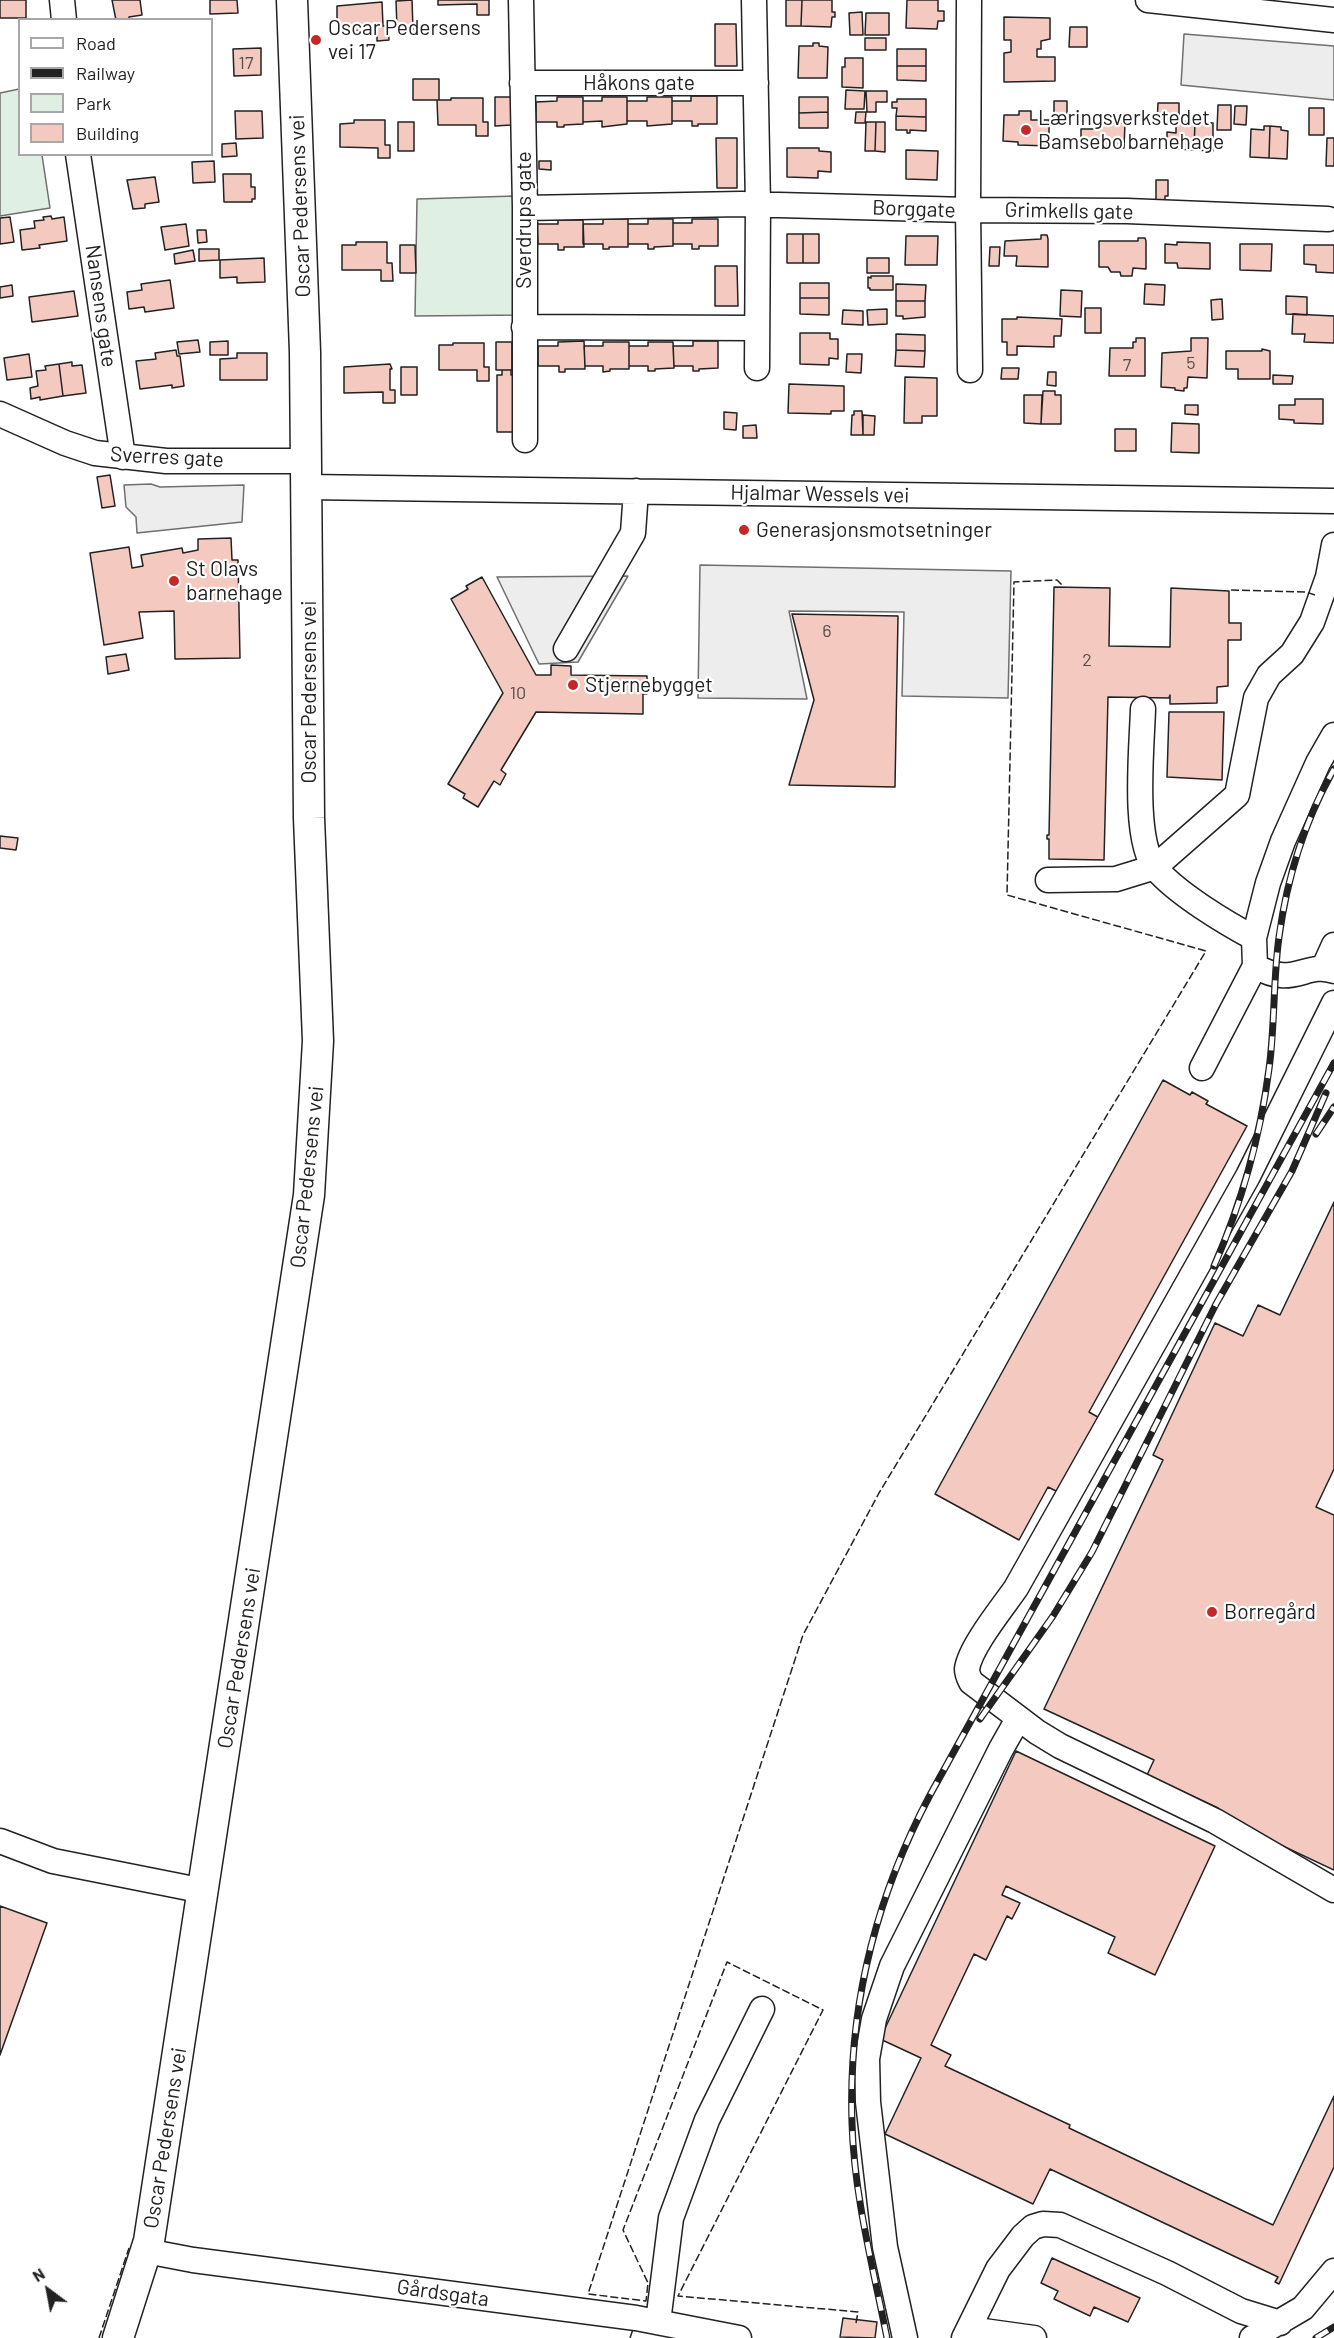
<!DOCTYPE html>
<html>
<head>
<meta charset="utf-8">
<style>
  body { margin:0 }
  #map { position:relative; width:1334px; height:2338px; overflow:hidden; background:#fff; font-family:Barlow,sans-serif }
  canvas { display:block }
  .legend { position:absolute; left:18px; top:18px; width:195px; height:138px; box-sizing:border-box; background:#fff; border:2px solid #a7a7a7; margin:0; padding:8px 10px; list-style:none; font-size:18px; color:#222 }
  .legend li { display:flex; align-items:center; gap:12px; height:30px }
  .legend b { width:30px; border:2px solid #a7a7a7 }
  .north { position:absolute; left:18px; top:2260px; width:60px; height:60px; -webkit-text-stroke:4px #fff; paint-order:stroke; rotate:328deg; font-size:16px; font-weight:700; line-height:24px; text-align:center; color:#222 }
  .north::after { content:''; display:block; margin:auto; width:21px; height:27px; background:#222; clip-path:polygon(50% 0,100% 100%,50% 72%,0 100%) }
</style>
</head>
<body>
<div id="map">
<canvas width="1334" height="2338"></canvas>
<ul class="legend">
<li><b style="height:8px;background:#fff"></b>Road</li>
<li><b style="height:8px;background:#222"></b>Railway</li>
<li><b style="height:16px;background:#e0efe3"></b>Park</li>
<li><b style="height:16px;background:#f3c9c0"></b>Building</li>
</ul>
<div class="north">N</div>
</div>
<script>
const ctx = document.querySelector('canvas').getContext('2d');
ctx.lineJoin = 'round';
function fill(path, color) {
  ctx.fillStyle = color;
  ctx.fill(path, 'evenodd');
}
function stroke(path, color, width, dash) {
  ctx.strokeStyle = color;
  ctx.lineWidth = width;
  ctx.lineCap = dash ? 'butt' : 'round';
  ctx.setLineDash(dash || []);
  ctx.stroke(path);
}
function label(font, color, halo, rows, align = 'center') {
  ctx.font = font + ' Barlow,sans-serif';
  ctx.lineWidth = 4.5;
  ctx.setLineDash([]);
  ctx.textBaseline = 'middle';
  ctx.strokeStyle = halo;
  ctx.fillStyle = color;
  for (const [text, x, y, turn = 0] of rows) {
    ctx.save();
    ctx.translate(x, y);
    ctx.rotate((+turn || 0) * Math.PI / 180);
    ctx.textAlign = isNaN(turn) ? turn : align;
    if (halo) ctx.strokeText(text, 0, 0);
    ctx.fillText(text, 0, 0);
    ctx.restore();
  }
}
const green = new Path2D(`
  M19,89L20,154L42,155L50,208L0,216V93Z
  M515,196L524,315L415,316L417,199Z`);
fill(green, '#e0efe3');
stroke(green, '#6f6f6f', 1.5);
const parking = new Path2D(`
  M1184,34L1334,46V100L1181,85Z
  M151,484L160,487L244,485L242,522L137,533L136,517L126,507L124,485Z
  M700,565L1011,571L1008,698L902,696L904,612L789,611L807,699L698,698Z
  M628,576L578,662L539,664L497,577Z`);
fill(parking, '#ededed');
stroke(parking, '#6f6f6f', 1.5);
const building = new Path2D(`
  M0,0H26V18H0Z
  M112,0H140L142,15L129,17V20H116Z
  M210,0H237L238,13L210,14Z
  M412,0L413,29H397L396,1Z
  M438,0H489V15H477V4L438,5Z
  M786,0H802L801,26H786Z
  M802,0H832V12H835V17H832L831,27L801,26Z
  M907,0H938V11H944V21H938L937,29L906,28Z
  M382,2L383,26H388L389,40L377,41V30L337,31V6Z
  M862,12L863,35H850L849,13Z
  M866,13H889V35H865Z
  M1004,17L1050,18V39L1041,41V49H1037V57H1055V81L1004,82V53L1011,52V40H1004Z
  M715,24H736L737,66H715Z
  M1070,27H1087V47H1069Z
  M865,38H886V50H865Z
  M813,43H819V46L828,47L827,78H798L799,46H813Z
  M261,48V75L234,76L233,49Z
  M897,49H926V66H897Z
  M845,58H863V88L842,87V67H845Z
  M897,66H926V81L897,80Z
  M413,79H439V100H413Z
  M846,90L865,91L864,109H845Z
  M866,91H887V102H876V112H867Z
  M691,96H717V124H698V126H692V121H672V101H691Z
  M495,97H511V125L495,126Z
  M557,97H583V124L564,125V127H557V122H536V102L557,101Z
  M602,97H627V124L602,127V121L583,122V101H602Z
  M647,97H672V124L647,126V121H627V101H647Z
  M799,97H828V112L799,113Z
  M451,98H483V122H488V136H476V125H438L437,100H451Z
  M897,99H926V117L896,116L897,108H892V102H897Z
  M1054,101H1067V119H1054Z
  M1158,103H1179V116H1175V123H1157Z
  M1218,105H1231V130H1217Z
  M1235,106H1247L1246,125L1234,124Z
  M1309,108H1324V135H1309Z
  M235,111H262L263,138L236,139Z
  M1019,111H1031V120H1049V146L1018,145V142L1003,141L1004,115H1019Z
  M828,112V128H799V113Z
  M856,112H866L865,123H855Z
  M896,116L926,117V131L910,130V133H907V130H896Z
  M354,120H385V145H390V158H378V148L340,147V124L354,123Z
  M1176,121L1195,122L1194,150L1175,149V146L1167,145V132L1176,133Z
  M398,122H414V151H398Z
  M866,122H876L875,151H865Z
  M876,122H885V152L875,151Z
  M1195,122L1213,123V151L1194,150Z
  M1096,123H1125L1124,148L1096,147V144L1081,143V129H1096Z
  M1264,126H1270L1269,158L1250,157L1251,129L1264,130Z
  M1270,126L1281,127V130L1288,131L1287,159L1269,158Z
  M716,138H737V188H717Z
  M1327,138H1334V166H1326Z
  M236,143L237,156L222,157V144Z
  M787,148H819V151L831,152V172L818,171V178L787,177Z
  M906,150L938,151L937,180L906,179Z
  M214,161L215,182L193,183L192,162Z
  M539,161H551V170L539,169Z
  M223,174H251V187H255V199H252V202H224Z
  M155,177L159,202L145,204V208L133,209L127,180Z
  M1156,180H1168V196H1165V202H1156Z
  M51,216L52,219L64,217L67,241L39,245L40,248L22,250L20,230L35,228L34,221L44,220L43,217Z
  M10,217L14,242L0,244V218Z
  M603,219H628V247H609V249H603V244H583V224H603Z
  M648,219H673V246L654,247V249H648V244H628V224H648Z
  M692,219H718V246H699V249H692V244H673V223H692Z
  M558,220H583L584,247H564V250H558V244H538L537,224H558Z
  M186,224L189,246L165,250L161,227Z
  M197,230H206L207,242L198,243Z
  M787,234H803V263H787Z
  M803,234H819V263H803Z
  M1041,235H1047L1048,239V267L1016,266L1017,256H1004L1005,241L1041,239Z
  M906,236H938L937,265H905Z
  M1138,238H1145L1146,241V269L1133,268L1132,276H1121L1120,272H1111L1108,267H1099V241H1138Z
  M356,242H387V263H392L393,281H381V270H342V245H356Z
  M1177,242L1210,243V269L1178,268L1177,263H1165V244L1177,245Z
  M1240,244H1272L1271,271L1240,270Z
  M400,245H415L416,273H400Z
  M1304,245H1334V273L1316,272V265L1304,264Z
  M990,247H1000L999,266H989Z
  M199,249H219V260L199,261Z
  M193,250L195,261L175,264L174,254Z
  M264,258L265,282L237,283V277L220,278V260Z
  M867,258H889V273H867Z
  M715,266H737L738,306H715Z
  M871,276H893V290H870V288H868V277L871,278Z
  M170,280L174,308L145,312L144,307L129,309L127,292L142,290L141,284Z
  M800,283H829V298H800Z
  M896,284L926,285L925,301H896Z
  M1145,284L1165,285L1164,305L1144,304Z
  M12,285L13,296L0,298V287Z
  M1061,290L1082,291L1081,317L1060,316Z
  M74,291L78,316L32,322L29,297Z
  M1286,296L1307,297V315L1286,314Z
  M800,298H829V315L800,314Z
  M1222,299L1223,319L1212,320L1211,300Z
  M896,301H925V317L903,319V316H896Z
  M1085,308H1101V333H1085Z
  M887,309V324L868,325L867,310Z
  M843,310L863,311V325L842,324Z
  M1293,314L1334,316V343L1304,342L1305,334H1292Z
  M1017,317L1062,319L1061,336H1054V347L1017,346V355H1007V342H1002V319H1017Z
  M800,333H830V339H838V359L829,358V365L800,364Z
  M896,334L925,335V351L896,350Z
  M1136,338H1145V376H1109L1110,348H1133V342H1136Z
  M1191,338H1208L1207,378L1188,377L1187,388H1184V391L1175,390V388L1161,387L1162,353L1191,351Z
  M198,340L200,352L179,354L177,342Z
  M228,341V355H210V342Z
  M584,341L585,369H565V372H559V366H538V346H558V342Z
  M693,341H718V368L699,369V371H693V366H674L673,346H693Z
  M496,342H512V370H496Z
  M603,342H629V369H610V371L603,372V366H585L584,346H603Z
  M648,342H673L674,368L655,369V371H648V366H629V346H648Z
  M453,343H484V367H489V381H477V370H439V345H453Z
  M1262,349L1270,351V379H1238V369H1226V351H1262Z
  M176,350L177,356H180L184,386L172,388V385L140,389L136,361L156,359L155,353Z
  M896,350L925,351L924,367L895,366Z
  M237,353H267V380H220V359L237,358Z
  M29,354L32,377L7,380L4,358Z
  M847,354H862L861,373L846,372Z
  M72,362V366L82,365L86,393L63,396L59,364Z
  M59,364L63,396L40,400V397L31,399L30,388L38,386L36,371L46,370L45,366Z
  M390,364L392,369H390V390H395V403H383V392L344,393V367Z
  M401,367H417V395H401Z
  M1002,368H1019L1018,379H1001Z
  M502,370H511V375H517V432H497V375H502Z
  M1048,372H1056V386L1047,385Z
  M1273,375L1293,376L1292,384H1273Z
  M905,377L937,378V416H922V423H904Z
  M789,384L844,386V411H831V414L788,413Z
  M1043,391H1055V395H1061V424H1041Z
  M1024,395H1042L1041,424L1024,423Z
  M1295,399H1323V424L1294,423V420L1279,419V405H1295Z
  M1185,405H1198V415L1185,414Z
  M854,411H862L863,435H851L852,415H854Z
  M724,412L737,413L736,430L724,429Z
  M863,415L875,416L874,435H863Z
  M1172,423L1199,424V453L1171,452Z
  M756,425L757,438H743V426Z
  M1115,429H1136V451H1115Z
  M110,475L115,506L102,508L97,477Z
  M231,538L232,560H238L240,658L175,659L174,611L139,612L143,638L104,645L90,553L129,547L132,568L143,566L141,555L182,548L183,553L198,550V539Z
  M482,577L536,675H551V665L571,666V675L647,676V694H643V714L536,712L501,770L506,774L500,785L494,781L478,807L463,798L465,794L448,784L503,693L451,599L468,589L466,586Z
  M1054,587L1110,588L1109,646L1170,647L1171,588L1229,591V623H1241V640H1228V686L1217,687V703L1170,704V695L1169,698L1108,697L1104,860L1049,859V839H1047V835H1049Z
  M792,614L898,616L895,787L789,785L814,700Z
  M126,654L129,670L108,674L106,657Z
  M1169,712H1224L1222,780L1167,777Z
  M0,836L18,838L16,850L0,848Z
  M1163,1080L1190,1095L1192,1092L1208,1101L1206,1104L1247,1126L1089,1412L1103,1420L1062,1494L1048,1487L1019,1540L935,1494Z
  M1334,1202V1469L1316,1507L1334,1515V1870L1215,1814L1218,1808L1147,1775L1154,1760L1044,1709L1163,1460L1153,1455L1215,1323L1243,1336L1258,1305L1280,1315Z
  M1016,1751L1215,1846L1155,1975L1108,1953L1115,1937L1006,1886L1002,1895L1020,1903L1012,1919L1007,1916L986,1960L974,1954L931,2045L951,2055L945,2066L1070,2125L1069,2128L1273,2225L1334,2096V2167L1279,2284L1275,2282L1278,2277L1050,2169L1033,2204L885,2134L921,2058L880,2039Z
  M0,1906L47,1923L0,2055Z
  M1052,2258L1140,2298L1128,2322L1094,2307L1090,2316L1054,2299L1058,2291L1041,2283Z
  M843,2318L877,2322L875,2338L840,2337Z`);
fill(building, '#f3c9c0');
stroke(building, '#222', 1.5);
const minor = new Path2D(`
  M62,0L64,20
  M521,0L525,208V440
  M754,0L758,204L757,368
  M1148,0L1334,20
  M522,83H756
  M78,154L123,457
  M525,208L741,204L968,210L969,0
  M524,327L756,328
  M970,370L968,210L1127,211L1328,219
  M0,414L65,443L95,453L166,461H306
  M306,487L1334,501
  M566,649L633,533L636,491
  M1143,709C1142,746 1132,841 1156,869C1178,894 1224,922 1254,938
  M1048,880L1116,879L1155,867L1237,795L1256,698L1269,675L1292,654L1312,622L1328,577L1334,545
  M1255,966C1294,989 1305,961 1334,971
  M1324,967L1334,945
  M1334,1003L1248,1176L1016,1588C1003,1607 970,1647 967,1669C967,1674 969,1678 971,1682L1037,1732L1060,1746L1215,1821L1334,1890
  M1202,1068L1255,966L1254,938L1268,883L1283,841L1318,763L1334,735
  M0,1841L53,1861L204,1891
  M146,2251L193,2260L636,2318L739,2338
  M658,2322L671,2218L707,2120L762,2009
  M969,2329L1034,2338
  M905,2338L885,2247L868,2102L867,2059L874,2019L892,1966L1001,1749L1018,1719
  M964,2338L998,2269L1023,2236L1033,2227L1043,2224L1060,2225L1167,2273L1241,2311L1280,2323
  M1252,2338L1303,2308L1334,2271`);
const major = new Path2D(`
  M118,2338L149,2241L309,1195L318,1041L309,818L305,352L292,0`);
stroke(minor, '#222', 27);
stroke(major, '#222', 33);
stroke(minor, '#fff', 24);
stroke(major, '#fff', 30);
const rail = new Path2D(`
  M1316,1134L1334,1107
  M1214,1266C1242,1202 1260,1138 1269,1069C1275,1025 1273,980 1279,937C1287,878 1305,820 1334,769
  M980,1719L1053,1616L1092,1552L1216,1304L1292,1171L1326,1093
  M887,2338C873,2267 854,2195 852,2123C848,2006 876,1897 930,1795L1334,1063
  M1316,2338L1334,2327`);
stroke(rail, '#222', 7);
stroke(rail, '#fff', 4.5, [14]);
stroke(new Path2D(`
  M1231,590L1306,592L1315,595
  M856,2323L858,2312L678,2296L823,2010L727,1962L623,2230L648,2283L646,2301L588,2294L803,1635L879,1493L1206,951L1007,895L1014,582L1057,580L1063,586
  M99,2338L129,2248
  M630,2338L633,2329`), '#222', 1.5, [8, 3]);
for (const [x, y, r, color] of [
  [316,40,6,"#c62828"],
  [1026,130,6,"#c62828"],
  [744,530,6,"#c62828"],
  [174,581,6,"#c62828"],
  [573,685,6,"#c62828"],
  [1212,1612,6,"#c62828"]
]) {
  const dot = new Path2D();
  dot.arc(x, y, r, 0, 2 * Math.PI);
  ctx.fillStyle = color;
  ctx.fill(dot);
  stroke(dot, '#fff', 2);
}
label('18px', '#564c4a', null, [
  ["17",246,63],
  ["5",1191,363],
  ["7",1127,365],
  ["6",827,631],
  ["2",1087,660],
  ["10",518,693]
]);
label('21px', '#222', '#fff', [
  ["Oscar Pedersens",328,28],
  ["vei 17",328,52],
  ["Læringsverkstedet",1038,118],
  ["Bamsebo barnehage",1038,142],
  ["Generasjonsmotsetninger",756,530],
  ["St Olavs",186,569],
  ["barnehage",186,593],
  ["Stjernebygget",585,685],
  ["Borregård",1224,1612]
], 'left');
label('21px', '#222', '#fff', [
  ["Håkons gate",639,83],
  ["Oscar Pedersens vei",300,206,-92],
  ["Borggate",914,209,2],
  ["Grimkells gate",1069,211,1],
  ["Sverdrups gate",524,220,-90],
  ["Nansens gate",101,306,82],
  ["Sverres gate",167,457,3],
  ["Hjalmar Wessels vei",820,494,1],
  ["Oscar Pedersens vei",309,692,-90],
  ["Oscar Pedersens vei",307,1177,-84],
  ["Oscar Pedersens vei",239,1658,-81],
  ["Oscar Pedersens vei",165,2138,-81],
  ["Gårdsgata",443,2293,8]
]);
</script>
</body>
</html>
